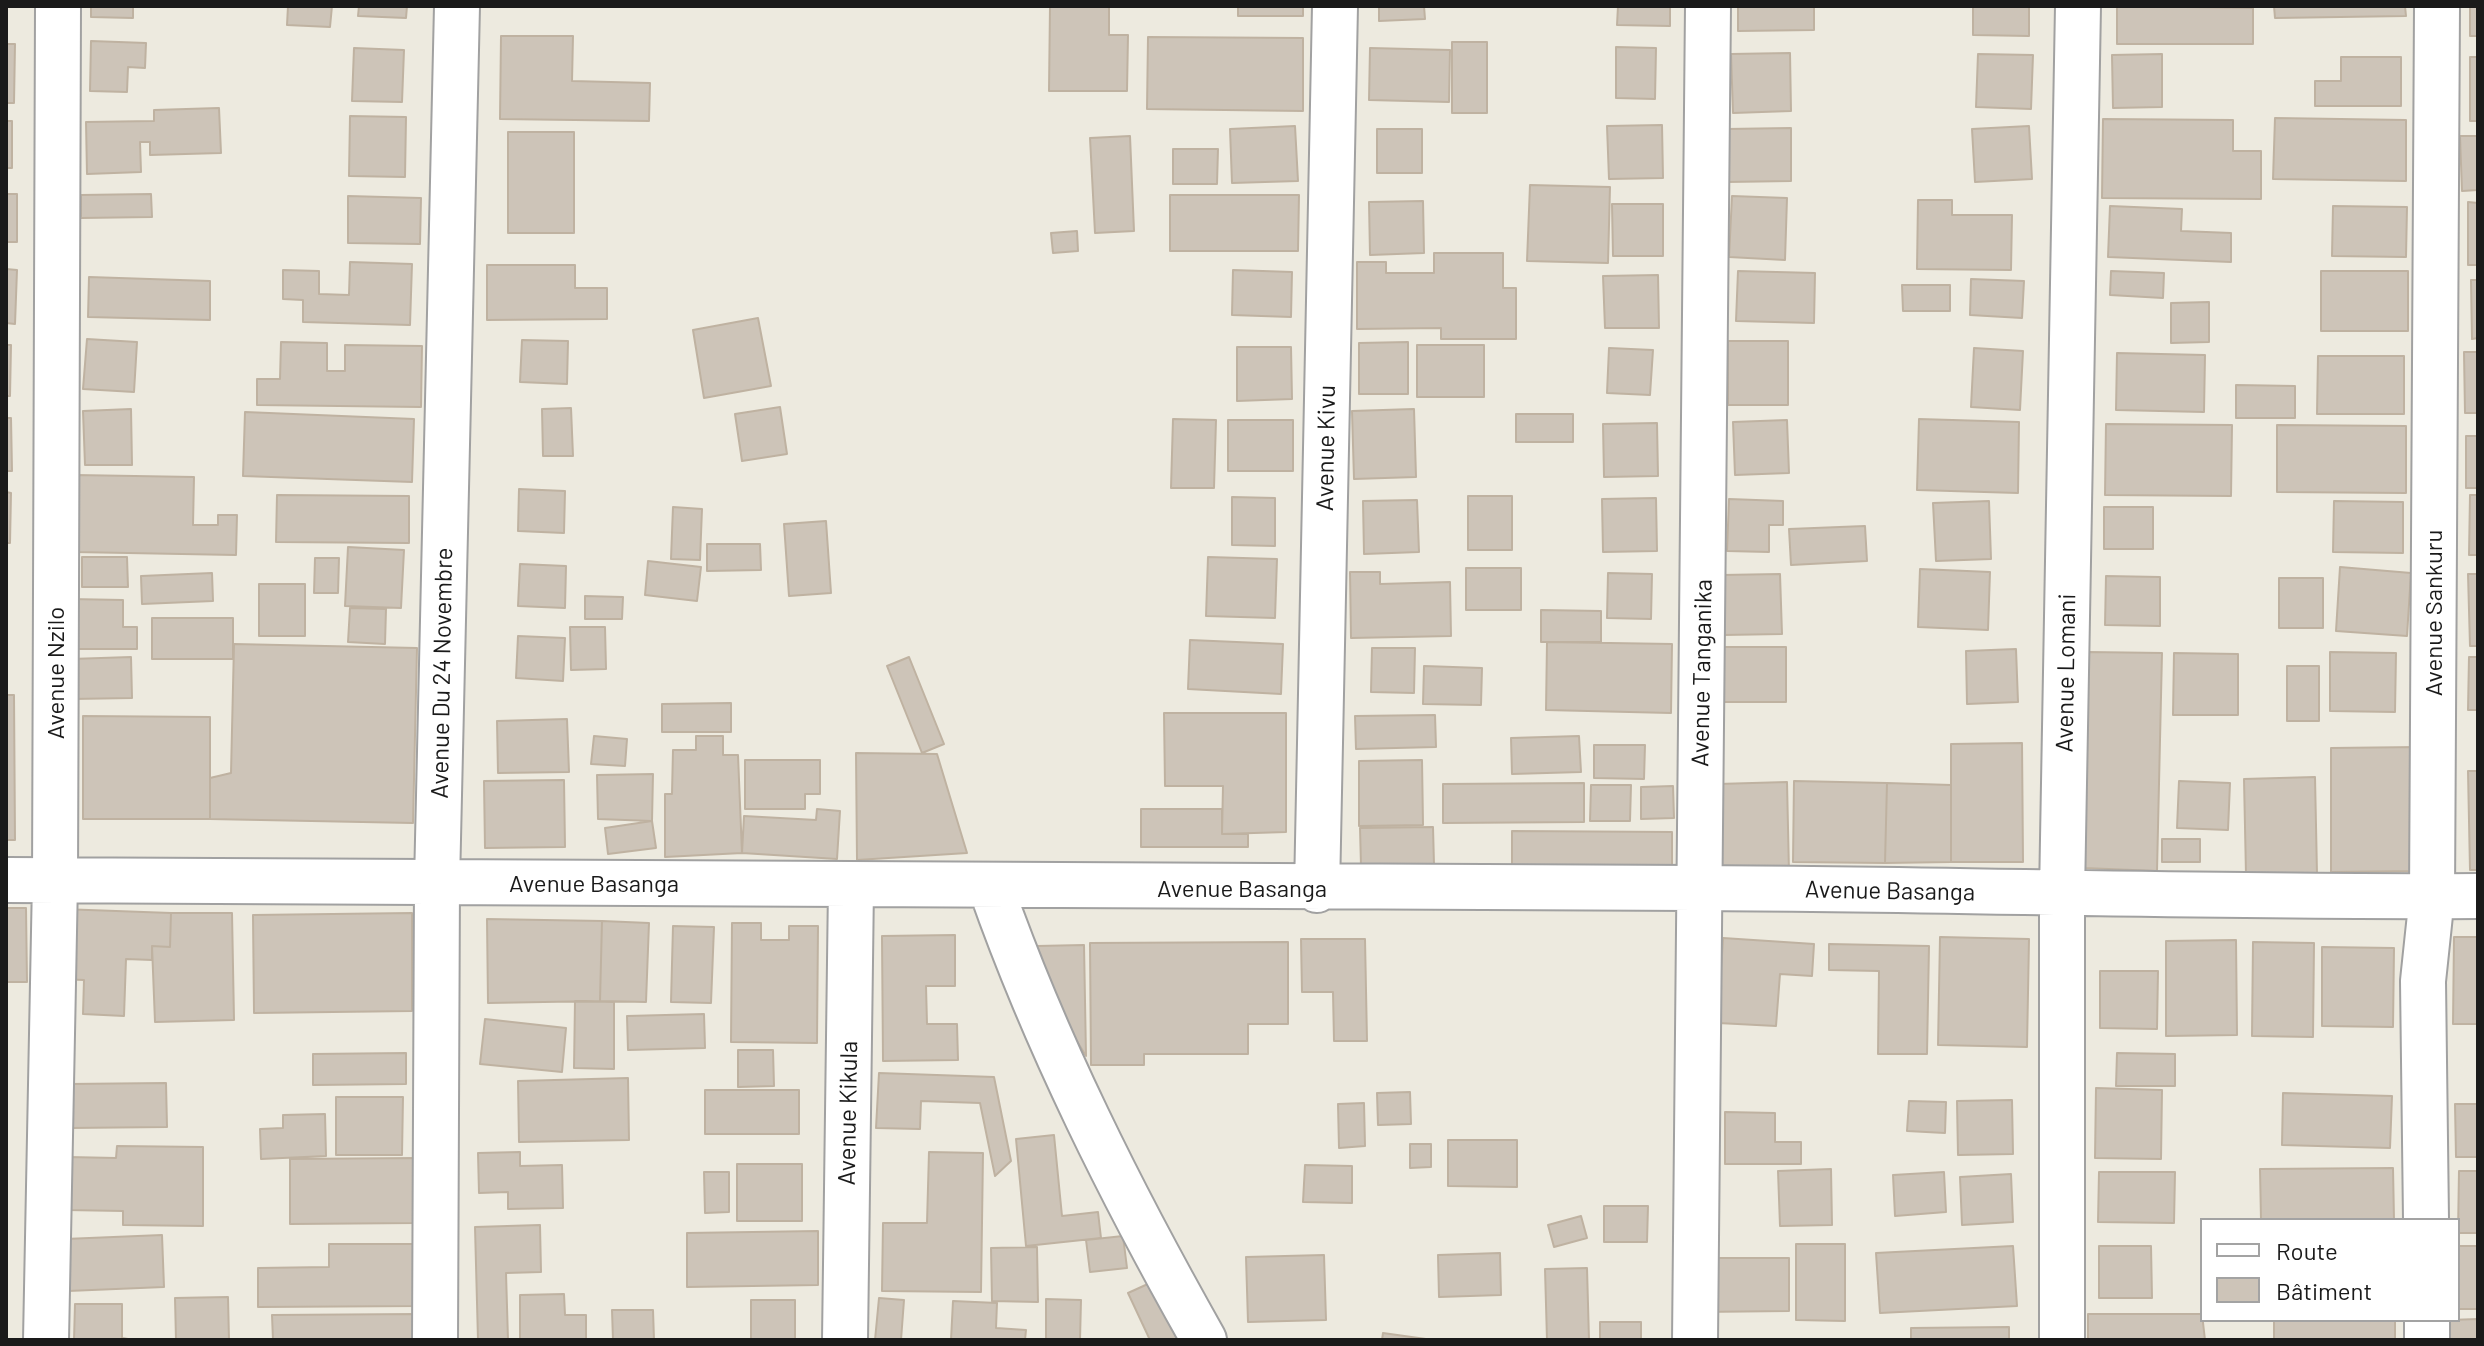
<!DOCTYPE html>
<html>
<head>
<meta charset="utf-8">
<style>
  body { margin:0 }
  #map { position:relative; width:2484px; height:1346px; overflow:hidden; background:#edeadf; font-family:Barlow,sans-serif }
  canvas { display:block }
  .frame { position:absolute; inset:0; border:8px solid #1a1a1a; pointer-events:none }
  .legend { position:absolute; left:2200px; top:1218px; width:260px; height:104px; box-sizing:border-box; background:#fff; border:2px solid #a3a3a3; margin:0; padding:10px 14px; list-style:none; font-size:24px; color:#1a1a1a }
  .legend li { display:flex; align-items:center; gap:16px; height:40px }
  .legend b { width:40px; border:2px solid #a3a3a3 }
</style>
</head>
<body>
<div id="map">
<canvas width="2484" height="1346"></canvas>
<div class="frame"></div>
<ul class="legend">
<li><b style="height:10px;background:#fff"></b>Route</li>
<li><b style="height:22px;background:#cdc4b8"></b>Bâtiment</li>
</ul>
</div>
<script>
const ctx = document.querySelector('canvas').getContext('2d');
ctx.lineJoin = 'round';
function fill(path, color) {
  ctx.fillStyle = color;
  ctx.fill(path, 'evenodd');
}
function stroke(path, color, width, dash) {
  ctx.strokeStyle = color;
  ctx.lineWidth = width;
  ctx.lineCap = dash ? 'butt' : 'round';
  ctx.setLineDash(dash || []);
  ctx.stroke(path);
}
function label(font, color, halo, rows, align = 'center') {
  ctx.font = font + ' Barlow,sans-serif';
  ctx.lineWidth = 6;
  ctx.setLineDash([]);
  ctx.textBaseline = 'middle';
  ctx.strokeStyle = halo;
  ctx.fillStyle = color;
  for (const [text, x, y, turn = 0] of rows) {
    ctx.save();
    ctx.translate(x, y);
    ctx.rotate((+turn || 0) * Math.PI / 180);
    ctx.textAlign = isNaN(turn) ? turn : align;
    if (halo) ctx.strokeText(text, 0, 0);
    ctx.fillText(text, 0, 0);
    ctx.restore();
  }
}
const building = new Path2D(`
  M91,6H133V18L91,17Z
  M288,6H332L330,27L287,25Z
  M359,6H407L406,18L358,16Z
  M1050,6L1109,7V35H1128L1127,91H1049Z
  M1238,6H1303V16H1238Z
  M1379,6H1424L1425,19L1379,21Z
  M1618,6H1670V26L1617,25Z
  M1738,6H1814V30L1738,31Z
  M1973,6H2029V36L1973,35Z
  M2117,6L2253,8V44H2117Z
  M2274,6H2405L2406,16L2275,18Z
  M2470,6H2478V36H2470Z
  M501,36H573L572,81L650,83L649,121L500,119Z
  M1148,37L1303,38V111L1147,109Z
  M91,41L146,43L145,68L128,67L127,92L90,91Z
  M1452,42H1487V113H1452Z
  M6,44H15L14,103H6Z
  M1616,47L1656,48L1655,99L1616,98Z
  M354,48L404,50L402,102L352,101Z
  M1370,48L1450,50L1449,102L1369,100Z
  M1790,53L1791,111L1733,113L1731,54Z
  M1978,54L2033,55L2031,109L1976,107Z
  M2162,54V107L2113,108L2112,55Z
  M2341,57H2401V106H2315V81H2341Z
  M2470,57H2478V121H2470Z
  M219,108L221,153L150,155V142H140L141,172L87,174L86,122L154,121V110Z
  M350,116L406,117L405,177L349,176Z
  M2275,118L2406,120V181L2273,179Z
  M2103,119L2233,120V151H2261V199L2102,198Z
  M6,121H12V168H6Z
  M1662,125L1663,178L1609,179L1607,126Z
  M1295,126L1298,181L1232,183L1230,129Z
  M2029,126L2032,179L1975,182L1972,129Z
  M1791,128V181L1727,182V129Z
  M1377,129H1422V173H1377Z
  M508,132H574V233H508Z
  M1130,136L1134,231L1095,233L1090,138Z
  M2460,136H2478V190L2462,191Z
  M1173,149H1218L1217,184H1173Z
  M1530,185L1610,187L1608,263L1527,261Z
  M6,194H17V242H6Z
  M151,194L152,217L81,218V195Z
  M1170,195H1299L1298,251H1170Z
  M348,196L421,198L420,244L348,243Z
  M1732,196L1787,198L1785,260L1729,257Z
  M1918,200H1952V215H2012L2011,270L1917,269Z
  M1423,201L1424,253L1370,255L1369,202Z
  M2468,202L2478,203V265H2468Z
  M1612,204H1663V256H1613Z
  M2110,206L2182,209L2181,231L2231,233V262L2108,257Z
  M2333,206L2407,207L2406,257L2332,256Z
  M1077,231L1078,251L1053,253L1051,233Z
  M1434,253H1503V288H1516V339H1441V328L1357,329V262H1386V273H1434Z
  M350,262L412,264L410,325L303,322V300L283,299V270L319,271V294L349,295Z
  M487,265H575V288H607V319L487,320Z
  M6,269L17,270L15,324L6,323Z
  M1233,270L1292,272L1291,317L1232,315Z
  M1738,271L1815,273L1814,323L1736,321Z
  M2111,271L2164,273L2163,298L2110,295Z
  M2321,271H2408V331H2321Z
  M1658,275L1659,328H1605L1603,276Z
  M89,277L210,281V320L88,317Z
  M1971,279L2024,281L2022,318L1970,315Z
  M2471,280H2478V338L2472,339Z
  M1902,285H1950V311H1903Z
  M2209,302V342L2171,343V303Z
  M758,318L771,386L704,398L693,330Z
  M87,339L137,342L134,392L83,389Z
  M522,340L568,341L567,384L520,382Z
  M1728,341H1788V405H1728Z
  M281,342L327,343V371H345V345L422,346L421,407L257,405V379H280Z
  M1408,342V394H1359V343Z
  M6,345H11L10,396H6Z
  M1417,345H1484V397H1417Z
  M1237,347H1291L1292,399L1237,401Z
  M1609,348L1653,350L1650,395L1607,393Z
  M1974,348L2023,351L2020,410L1971,407Z
  M2464,352H2478V413H2465Z
  M2117,353L2205,355L2204,412L2116,410Z
  M2318,356H2404V414H2317Z
  M2236,385L2295,386V418H2236Z
  M780,407L787,454L742,461L735,414Z
  M571,408L573,456H543L542,409Z
  M131,409L132,465H85L83,411Z
  M1414,409L1416,477L1354,479L1352,411Z
  M245,412L414,419L412,482L243,476Z
  M1516,414H1573V442H1516Z
  M6,418H11L12,471H6Z
  M1173,419L1216,420L1214,488H1171Z
  M1919,419L2019,422L2018,493L1917,490Z
  M1228,420H1293V471H1228Z
  M1787,420L1789,473L1735,475L1733,422Z
  M1657,423L1658,476L1604,477L1603,424Z
  M2106,424L2232,425L2231,496L2105,495Z
  M2277,425L2406,426V493L2277,492Z
  M2466,436H2478V488H2466Z
  M75,475L194,477L193,525H218V515H237L236,555L74,552Z
  M519,489L565,491L564,533L518,531Z
  M6,492L11,493L10,543H6Z
  M277,495L409,496V543L276,542Z
  M2470,495H2478V555H2469Z
  M1468,496H1512V550H1468Z
  M1232,497L1275,498V546L1232,545Z
  M1656,498L1657,551L1603,552L1602,499Z
  M1729,499L1783,501V525H1769V552L1727,551Z
  M1417,500L1419,552L1364,554L1363,501Z
  M1989,501L1991,559L1936,561L1933,503Z
  M2334,501L2403,502V553L2333,552Z
  M673,507L702,509L700,560L671,559Z
  M2104,507H2153V549H2104Z
  M826,521L831,593L789,596L784,524Z
  M1865,526L1867,561L1791,565L1789,529Z
  M707,544H760L761,570L707,571Z
  M348,547L404,550L401,608L345,606Z
  M82,557H127L128,587H82Z
  M1208,557L1277,559L1275,618L1206,616Z
  M315,558H339L338,593H314Z
  M648,561L701,567L697,601L645,595Z
  M520,564L566,566L565,608L518,606Z
  M2340,567L2411,573L2407,636L2336,631Z
  M1466,568H1521V610H1466Z
  M1920,569L1990,572L1988,630L1918,627Z
  M1350,572H1380V584L1450,582L1451,636L1351,638Z
  M212,573L213,601L142,604L141,576Z
  M1608,573L1652,574L1651,619L1607,618Z
  M1780,574L1782,634L1723,635L1722,575Z
  M2468,574H2478V646H2470Z
  M2106,576L2160,577V626L2105,625Z
  M2279,578H2323V628H2279Z
  M259,584H305V636H259Z
  M585,596L623,597L622,619H585Z
  M69,599L123,600V627H137V649H69Z
  M350,608L386,609L385,644L348,642Z
  M1541,610L1601,611V642H1541Z
  M152,618H233V659H152Z
  M570,627H605L606,669L571,670Z
  M518,636L565,638L563,681L516,678Z
  M1190,640L1283,644L1281,694L1188,689Z
  M1547,642L1672,644L1671,713L1546,710Z
  M234,644L417,648L413,823L210,819V778L231,773Z
  M1724,647H1786V702H1724Z
  M1372,648H1415L1414,693L1371,692Z
  M2016,649L2018,702L1967,704L1966,651Z
  M2088,652L2162,653L2157,871L2084,868Z
  M2330,652L2396,653L2395,712L2330,711Z
  M2174,653L2238,654V715H2173Z
  M131,657L132,698L72,699L71,659Z
  M909,657L944,744L922,753L887,666Z
  M2469,657H2478V710H2468Z
  M1424,666L1482,668L1481,705L1423,704Z
  M2287,666H2319V721H2287Z
  M6,695H14L15,840H6Z
  M731,703V732H662V704Z
  M1164,713H1286V832L1222,834L1223,786H1165Z
  M1435,715L1436,747L1356,749L1355,716Z
  M83,716L210,717V819H83Z
  M567,719L569,772L498,773L497,721Z
  M594,736L627,739L625,766L591,764Z
  M696,736H723V755H738L742,853L665,857V794H672L673,750H696Z
  M1579,736L1581,772L1512,774L1511,738Z
  M2022,743L2023,862H1951V744Z
  M1594,745H1645L1644,779L1594,778Z
  M2419,747L2420,871L2331,872V748Z
  M856,753L937,754L967,853L857,860Z
  M745,760H820V794H805V809H745Z
  M1422,760L1423,825L1359,826V761Z
  M2468,771H2478V870H2470Z
  M653,774L652,821L598,819L597,775Z
  M2315,777L2317,874L2246,875L2244,779Z
  M564,780L565,847L485,848L484,781Z
  M1794,781L1887,783L1885,863L1793,862Z
  M2179,781L2230,783L2228,830L2177,828Z
  M1787,782L1789,873L1720,875L1718,784Z
  M1584,783V822L1443,823V784Z
  M1887,783L1951,785V862L1885,863Z
  M1591,785H1631L1630,821H1590Z
  M1673,786L1674,818L1641,819V787Z
  M817,809L840,811L837,859L742,853L744,816L816,820Z
  M1141,809H1222V834H1248V847H1141Z
  M652,821L656,848L608,854L605,828Z
  M1433,827L1434,865L1361,866L1360,828Z
  M1512,831L1672,832V868H1512Z
  M2162,839H2200V862H2162Z
  M6,908H26L27,982H6Z
  M61,909L171,913L170,947L152,946V960L126,959L124,1016L83,1014L84,980L59,979Z
  M171,913H232L234,1020L155,1022L152,946L170,947Z
  M412,913V1011L254,1013L253,915Z
  M487,919L602,921L600,1001L488,1003Z
  M602,921L649,923L646,1002L600,1001Z
  M732,923H761V940H789V926H818L817,1043L731,1042Z
  M673,926L714,927L711,1003L671,1002Z
  M955,935V986H926L927,1024H957L958,1060L883,1061L882,936Z
  M1940,937L2029,939L2027,1047L1938,1045Z
  M2454,937H2478V1024H2453Z
  M1723,938L1814,944L1812,976L1780,974L1776,1026L1718,1023Z
  M1301,939H1365L1367,1041H1334L1333,992H1302Z
  M2236,940L2237,1035L2166,1036V941Z
  M1288,942V1024H1248V1054H1144V1065H1091L1090,943Z
  M2253,942L2314,943L2313,1037L2252,1036Z
  M1829,944L1929,946L1927,1054H1878L1879,971L1829,970Z
  M1084,945L1086,1056L1037,976V946Z
  M2322,947L2394,948L2393,1027L2322,1026Z
  M2100,971H2158L2157,1029L2100,1028Z
  M575,1001L614,1002V1069L574,1068Z
  M704,1014L705,1048L628,1050L627,1016Z
  M485,1019L566,1028L562,1072L480,1064Z
  M738,1050H773L774,1086L738,1087Z
  M406,1053V1084L313,1085V1054Z
  M2117,1053L2175,1054V1086H2116Z
  M879,1073L994,1077L1011,1161L995,1176L980,1103L921,1101L920,1129L876,1128Z
  M628,1078L629,1140L519,1142L518,1081Z
  M166,1083L167,1127L69,1128L68,1084Z
  M2096,1088L2162,1090L2161,1159L2095,1158Z
  M705,1090H799V1134H705Z
  M1410,1092L1411,1124L1378,1125L1377,1093Z
  M2283,1093L2392,1096L2390,1148L2282,1145Z
  M336,1097H403L402,1155H336Z
  M2012,1100L2013,1154L1958,1155L1957,1101Z
  M1909,1101L1946,1102L1945,1133L1907,1131Z
  M1364,1103L1365,1146L1339,1148L1338,1104Z
  M2455,1104H2478V1157H2456Z
  M1725,1112L1775,1113V1142H1801V1164H1725Z
  M325,1114L326,1156L261,1159L260,1129L283,1128V1115Z
  M1054,1135L1062,1216L1098,1212L1101,1238L1026,1246L1016,1139Z
  M1448,1140H1517V1187L1448,1186Z
  M1410,1144H1431V1167L1410,1168Z
  M117,1146L203,1147V1226L123,1225V1211L67,1210L68,1157L116,1158Z
  M520,1152V1166L562,1165L563,1208L508,1209V1192L479,1193L478,1153Z
  M929,1152L983,1153L981,1292L882,1291L883,1223H927Z
  M416,1158V1223L290,1224V1159Z
  M737,1164H802V1221H737Z
  M1305,1165L1352,1166V1203L1303,1202Z
  M2393,1168L2394,1220H2261L2260,1169Z
  M1831,1169L1832,1225L1780,1226L1778,1171Z
  M2459,1171H2478V1233H2458Z
  M704,1172H729V1212L705,1213Z
  M1944,1172L1946,1212L1895,1216L1893,1175Z
  M2099,1172H2175L2174,1223L2098,1222Z
  M2011,1174L2013,1222L1962,1225L1960,1177Z
  M1604,1206H1648L1647,1242H1604Z
  M1581,1216L1587,1238L1554,1247L1548,1225Z
  M540,1225L541,1272L506,1273L508,1340H478L475,1227Z
  M818,1231V1285L687,1287V1233Z
  M162,1235L164,1287L68,1291L65,1239Z
  M1123,1236L1127,1268L1090,1272L1086,1240Z
  M329,1244H418V1306L258,1307V1268L329,1267Z
  M1796,1244H1845V1321L1796,1320Z
  M2013,1246L2017,1306L1880,1313L1876,1253Z
  M2099,1246H2151L2152,1298H2099Z
  M2458,1246H2478V1309H2458Z
  M1037,1247L1038,1302L992,1301L991,1248Z
  M1500,1253L1501,1295L1439,1297L1438,1255Z
  M1324,1255L1326,1320L1248,1322L1246,1257Z
  M1698,1258H1789V1311L1698,1312Z
  M1587,1268L1589,1340H1547L1545,1269Z
  M1150,1283L1177,1339L1175,1340H1150L1128,1293Z
  M564,1294L565,1315H586V1340H520V1295Z
  M228,1297L229,1340H176L175,1298Z
  M879,1298L904,1300L901,1340H875Z
  M1046,1299L1081,1300L1080,1340H1046Z
  M751,1300H795V1340H751Z
  M953,1301L997,1303L996,1328L1026,1330L1025,1340H951Z
  M75,1304H122V1338L134,1340H74Z
  M612,1310H653L654,1340H613Z
  M418,1314L419,1340H273L272,1315Z
  M2088,1314H2202L2205,1340H2088Z
  M2478,1319V1340H2449L2450,1320Z
  M2274,1320H2395V1340H2274Z
  M1600,1322H1641V1340H1600Z
  M2009,1327V1340H1911V1328Z
  M1383,1333L1433,1340H1382Z`);
fill(building, '#cdc4b8');
stroke(building, '#bfb2a1', 2);
const minor = new Path2D(`
  M6,880C569,884 1132,887 1695,888C1956,889 2217,898 2478,896
  M991,888C1046,1044 1122,1195 1204,1340
  M1317,890L1335,6
  M2426,1220L2423,981L2432,896L2437,6
  M2427,1320V1340
  M46,1340L55,881L58,6
  M435,1340L437,883L457,6
  M845,1340L851,886
  M1695,1340L1708,6
  M2062,1340V894L2078,6`);
stroke(minor, '#a1a1a1', 48);
stroke(minor, '#fff', 44);
label('24px', '#1a1a1a', '#fff', [
  ["Avenue Kivu",1326,448,-89],
  ["Avenue Sankuru",2434,613,-90],
  ["Avenue Nzilo",56,673,-90],
  ["Avenue Du 24 Novembre",442,673,-89],
  ["Avenue Tanganika",1702,673,-89],
  ["Avenue Lomani",2066,673,-89],
  ["Avenue Basanga",594,884],
  ["Avenue Basanga",1242,889],
  ["Avenue Basanga",1890,891,1],
  ["Avenue Kikula",848,1113,-89]
]);
</script>
</body>
</html>
